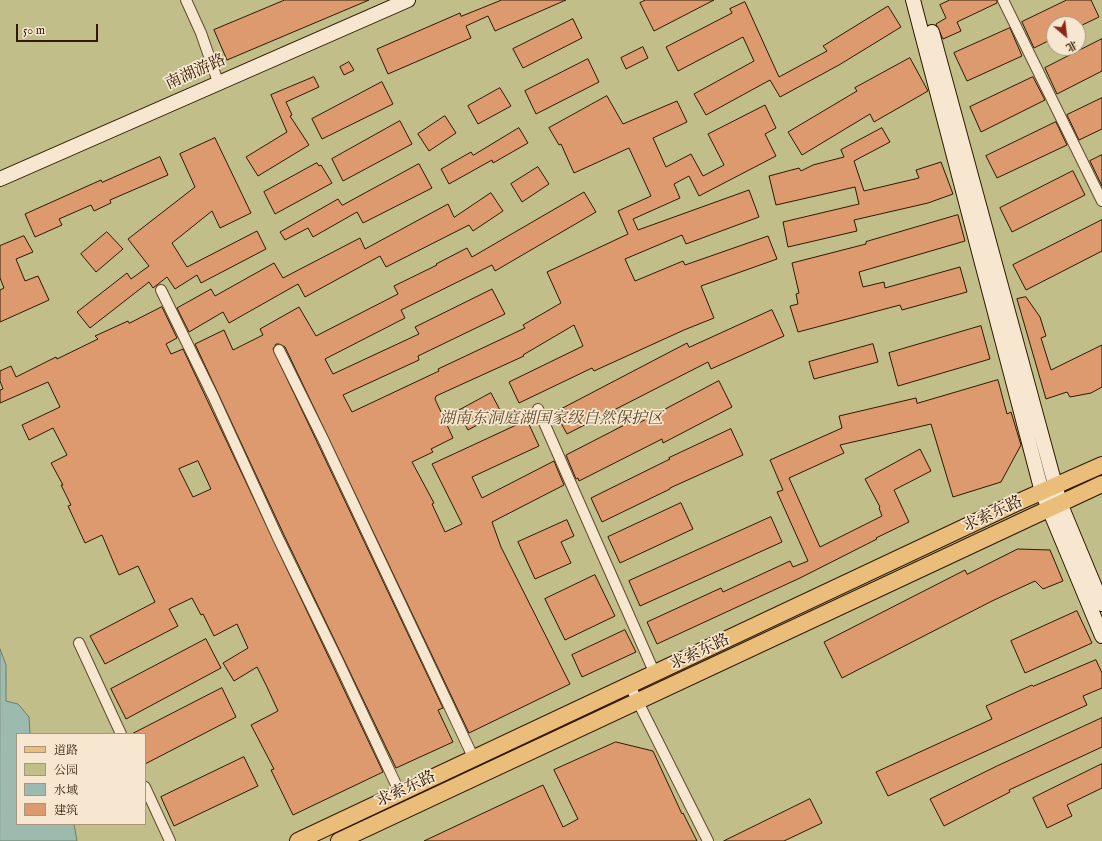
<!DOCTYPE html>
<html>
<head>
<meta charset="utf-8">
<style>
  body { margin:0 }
  #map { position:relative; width:1102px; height:841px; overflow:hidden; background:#f5dab6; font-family:"IM FELL English","Noto Serif SC",serif }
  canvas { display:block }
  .legend { position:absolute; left:16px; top:733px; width:130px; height:92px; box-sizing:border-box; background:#f8e7d0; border:1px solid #a8957d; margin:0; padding:5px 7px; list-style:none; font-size:12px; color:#301900 }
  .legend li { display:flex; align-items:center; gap:8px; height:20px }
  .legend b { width:20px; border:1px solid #a8957d }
  .north { position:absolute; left:1046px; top:16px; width:40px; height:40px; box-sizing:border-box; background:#f8e7d0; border:1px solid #a8957d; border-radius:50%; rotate:152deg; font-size:11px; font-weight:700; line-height:16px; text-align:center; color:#301900 }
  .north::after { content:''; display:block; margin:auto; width:14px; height:18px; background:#8f2418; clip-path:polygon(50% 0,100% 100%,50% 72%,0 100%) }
  .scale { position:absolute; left:16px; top:24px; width:82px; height:18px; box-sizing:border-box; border:2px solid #301900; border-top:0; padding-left:5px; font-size:12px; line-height:14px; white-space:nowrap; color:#301900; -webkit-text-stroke:3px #f8e7d0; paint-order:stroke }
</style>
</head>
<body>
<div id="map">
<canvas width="1102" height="841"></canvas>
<ul class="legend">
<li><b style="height:5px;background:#eabd7b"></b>道路</li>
<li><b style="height:11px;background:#c1be8a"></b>公园</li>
<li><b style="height:11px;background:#9cbbae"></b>水域</li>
<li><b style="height:11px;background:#dc9a6e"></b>建筑</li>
</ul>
<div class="north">北</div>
<div class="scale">50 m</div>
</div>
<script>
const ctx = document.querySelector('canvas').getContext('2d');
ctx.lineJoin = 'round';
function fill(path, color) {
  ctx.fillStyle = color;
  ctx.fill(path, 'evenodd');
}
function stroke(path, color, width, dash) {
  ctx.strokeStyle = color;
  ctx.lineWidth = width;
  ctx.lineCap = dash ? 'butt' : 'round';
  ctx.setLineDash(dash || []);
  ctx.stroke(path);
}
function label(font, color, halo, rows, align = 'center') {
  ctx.font = font + ' "IM FELL English","Noto Serif SC",serif';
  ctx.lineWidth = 3.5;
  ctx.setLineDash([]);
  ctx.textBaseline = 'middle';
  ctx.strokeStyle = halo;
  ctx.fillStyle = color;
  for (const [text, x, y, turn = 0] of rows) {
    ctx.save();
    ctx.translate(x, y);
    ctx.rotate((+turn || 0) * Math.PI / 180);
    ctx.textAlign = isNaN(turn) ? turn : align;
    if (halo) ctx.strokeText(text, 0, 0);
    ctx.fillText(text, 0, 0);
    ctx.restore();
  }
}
fill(new Path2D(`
  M0,0H1102V841H0ZM1054,24H1078V48H1054ZM17,734H145V824H17Z`), '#c1be8a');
const water = new Path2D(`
  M0,649L6,665V701L18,704L29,717L30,734H17V824H74L77,841H0Z`);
fill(water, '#9cbbae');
stroke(water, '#717a68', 1);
const building = new Path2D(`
  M285,0H369L227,60L214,30Z
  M502,0H566L495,31L488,16L466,26L471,38L388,74L377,49L460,13L461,16Z
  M646,0H714L654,31L640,3Z
  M950,0H997V3L957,22L961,31L943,39L936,24L946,18L940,5Z
  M1067,0H1091L1099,17L1078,27V24H1054V38L1034,48L1022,22Z
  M745,2L779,77L827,51L823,46L888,6L901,27L839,65L780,97L770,80L706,115L694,94L754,61L743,37L678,71L666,47L732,13L730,9Z
  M573,19L582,38L523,68L513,49Z
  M1010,28L1022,56L967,81L954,53Z
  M1102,39V71L1057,94L1045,68Z
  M643,47L648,58L626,69L621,58Z
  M910,58L928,91L874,122L870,114L802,155L788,132L857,91L855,88Z
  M588,59L599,82L536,114L525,91Z
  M349,62L354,70L344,75L340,67Z
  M314,77L319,87L286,102L292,115L290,116L309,145L258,176L246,157L287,132L271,95Z
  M1033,77L1045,100L981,132L970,107Z
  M382,82L393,104L322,139L312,119Z
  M500,88L511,106L478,124L468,106Z
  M607,96L623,124L677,101L687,122L653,138L666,167L691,154L703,176L724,165L708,134L765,105L776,128L765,134L776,156L699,196L689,176L674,184L680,198L633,219L638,230L749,190L759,217L686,244L682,235L625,259L635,281L683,261L685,265L768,236L777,259L701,286L714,318L684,330L594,371L592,368L519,403L509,382L583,346L574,325L523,355L524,356L436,396L435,399L453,438L431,449L433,452L412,462L434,503L432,504L445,532L462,524L432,464L527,420L539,446L472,477L482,498L554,461L564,485L492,522L501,547L570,684L469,733L285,347L279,344H276L273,349L443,708L438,710L453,742L396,768L284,535L195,344L224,330L233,350L263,335L260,329L299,307L316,336L398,294L394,286L437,265L436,264L467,248L472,257L584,192L596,212L495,271L492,265L401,310L405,318L325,359L333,374L419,334L415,327L492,289L505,314L418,356L419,360L343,395L352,412L439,371L438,369L525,328L523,325L561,303L547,272L628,234L618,211L651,196L629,148L574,173L561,144L559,145L549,128Z
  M1102,98V129L1079,140L1067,115Z
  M445,116L456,133L429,151L418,134Z
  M400,121L412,144L343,181L332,159Z
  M1056,122L1067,145L997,178L986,156Z
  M519,128L528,143L493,163L492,160L449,184L441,169L471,152L473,155Z
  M882,128L890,142L854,161L864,191L919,178L916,170L941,162L953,194L928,203L854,220L857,231L788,247L783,222L859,204L855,187L776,205L769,176L799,168L801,171L813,165L844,157L841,150Z
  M215,138L251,213L220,228L212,211L172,243L187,267L257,231L266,249L201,283L197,275L175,289L167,277L153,288L149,282L90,328L77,312L127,273L131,279L149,266L128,239L195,187L180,154Z
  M1102,155V186L1090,161Z
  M160,157L168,175L110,200L111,203L94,211L91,205L59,219L62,225L35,237L25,214L101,180L102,182Z
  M317,163L319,166L321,165L332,183L275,214L264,192Z
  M419,164L432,188L363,223L357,212L313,237L308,228L285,240L280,232L338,199L342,205Z
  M538,167L549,184L522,202L511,184Z
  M1073,171L1085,195L1012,232L1000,208Z
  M491,193L503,211L473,231L469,225L386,267L380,256L305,297L298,284L229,323L223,312L189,332L177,308L211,289L215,296L274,263L283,278L360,238L365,249L448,204L454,217Z
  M958,215L965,241L859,272L863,287L884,282L885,288L960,267L967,292L902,310L900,305L798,332L790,306L798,304L796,294L799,293L792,263L866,244V242Z
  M1102,220V251L1026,290L1013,265Z
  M107,232L123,249L96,272L81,254Z
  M24,236L33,252L16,259L25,281L38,276L49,300L0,322V290L4,288L0,278V246Z
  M1026,297L1040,317L1046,336L1041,338L1051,370L1102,345V387L1091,393L1070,397L1067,392L1046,399L1017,299Z
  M162,307L177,338L166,344L171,354L183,349L383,772L293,815L271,770L274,769L251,725L278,711L267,687L257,667L234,681L223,663L248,648L237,624L214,636L203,614L201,615L192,598L169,609L178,626L105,664L90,636L155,602L138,566L119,575L102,535L85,543L68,506L71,505L61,485H63L51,463L67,455L53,428L29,440L22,425L60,407L48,382L0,403V390L3,389L0,381V371L11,366L16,377L56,357L57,359L98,339L95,336L128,321L129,323ZM198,461L211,489L193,497L179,469Z
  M772,310L784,336L711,369L708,362L567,434L555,412L687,343L689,347Z
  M981,326L990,359L898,386L889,353Z
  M873,344L878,362L814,379L809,362Z
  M998,380L1007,414L1011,412L1021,445L1001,482L953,497L931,424L840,445L844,453L789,478L820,547L882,516L879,508L880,507L865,479L920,449L931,471L894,490L909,522L876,538L877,539L800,578L657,644L647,622L721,588L723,592L790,561L793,567L808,561L777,492L783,490L770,460L842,428L839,416L916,398L917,403Z
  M719,381L732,407L663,443L662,439L579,481L578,478L576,479L566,455L636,419L638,423Z
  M491,393L501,412L468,430L458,411Z
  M731,429L743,455L670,488V489L602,522L591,498L670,459L669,458Z
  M681,503L693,529L620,563L608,537Z
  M771,517L782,542L640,606L629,581Z
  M567,520L574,536L561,542L571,563L535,579L518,542Z
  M1018,549L1050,550L1063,581L1043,589L1035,581L992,601L842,678L824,642L965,570L967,574Z
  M595,575L615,616L565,640L545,599Z
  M1077,611L1092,643L1025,673L1011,641Z
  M625,630L636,652L582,677L572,655Z
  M206,639L221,668L126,719L111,689Z
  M1096,660L1102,673V688L1083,696L1087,705L888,796L876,772L992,719L986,706L1032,685L1033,686Z
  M222,688L236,717L145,764V734H132Z
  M1102,718V747L1009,790L1010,792L944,826L930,799L997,766Z
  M616,742L653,751L682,814L683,813L697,841H424L543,785L563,827L578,819L554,770Z
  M244,757L258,786L174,826L161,797Z
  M1102,764V788L1067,805L1072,816L1047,828L1033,798Z
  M810,799L822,823L784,841H724Z`);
fill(building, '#dc9a6e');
stroke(building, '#301900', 1);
const street = new Path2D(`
  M186,0L201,33L218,82
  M1003,0L1102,201
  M161,290L213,396L278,538L338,661L400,793
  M279,350L323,439L474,759
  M538,409L655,674
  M79,643L121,734
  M630,686L708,841
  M145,787L170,841`);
const secondary = new Path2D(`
  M913,0L1042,492L1102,636
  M932,32L1060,503L1102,604
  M0,179L408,0`);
const primary = new Path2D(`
  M298,841L1014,504L1102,465
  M339,841L1102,484`);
stroke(street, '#61492e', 12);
stroke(secondary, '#301900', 16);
stroke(primary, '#301900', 18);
stroke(street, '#f8e7d0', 10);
stroke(secondary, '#f8e7d0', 14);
stroke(primary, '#eabd7b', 16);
label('16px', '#301900', '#f8e7d0', [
  ["南湖游路",196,73,-24],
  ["求索东路",993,515,-25],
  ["求索东路",700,653,-25],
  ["求索东路",406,790,-25]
]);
label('italic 16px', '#5c4b29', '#f8e7d0', [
  ["湖南东洞庭湖国家级自然保护区",551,420]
]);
</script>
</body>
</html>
